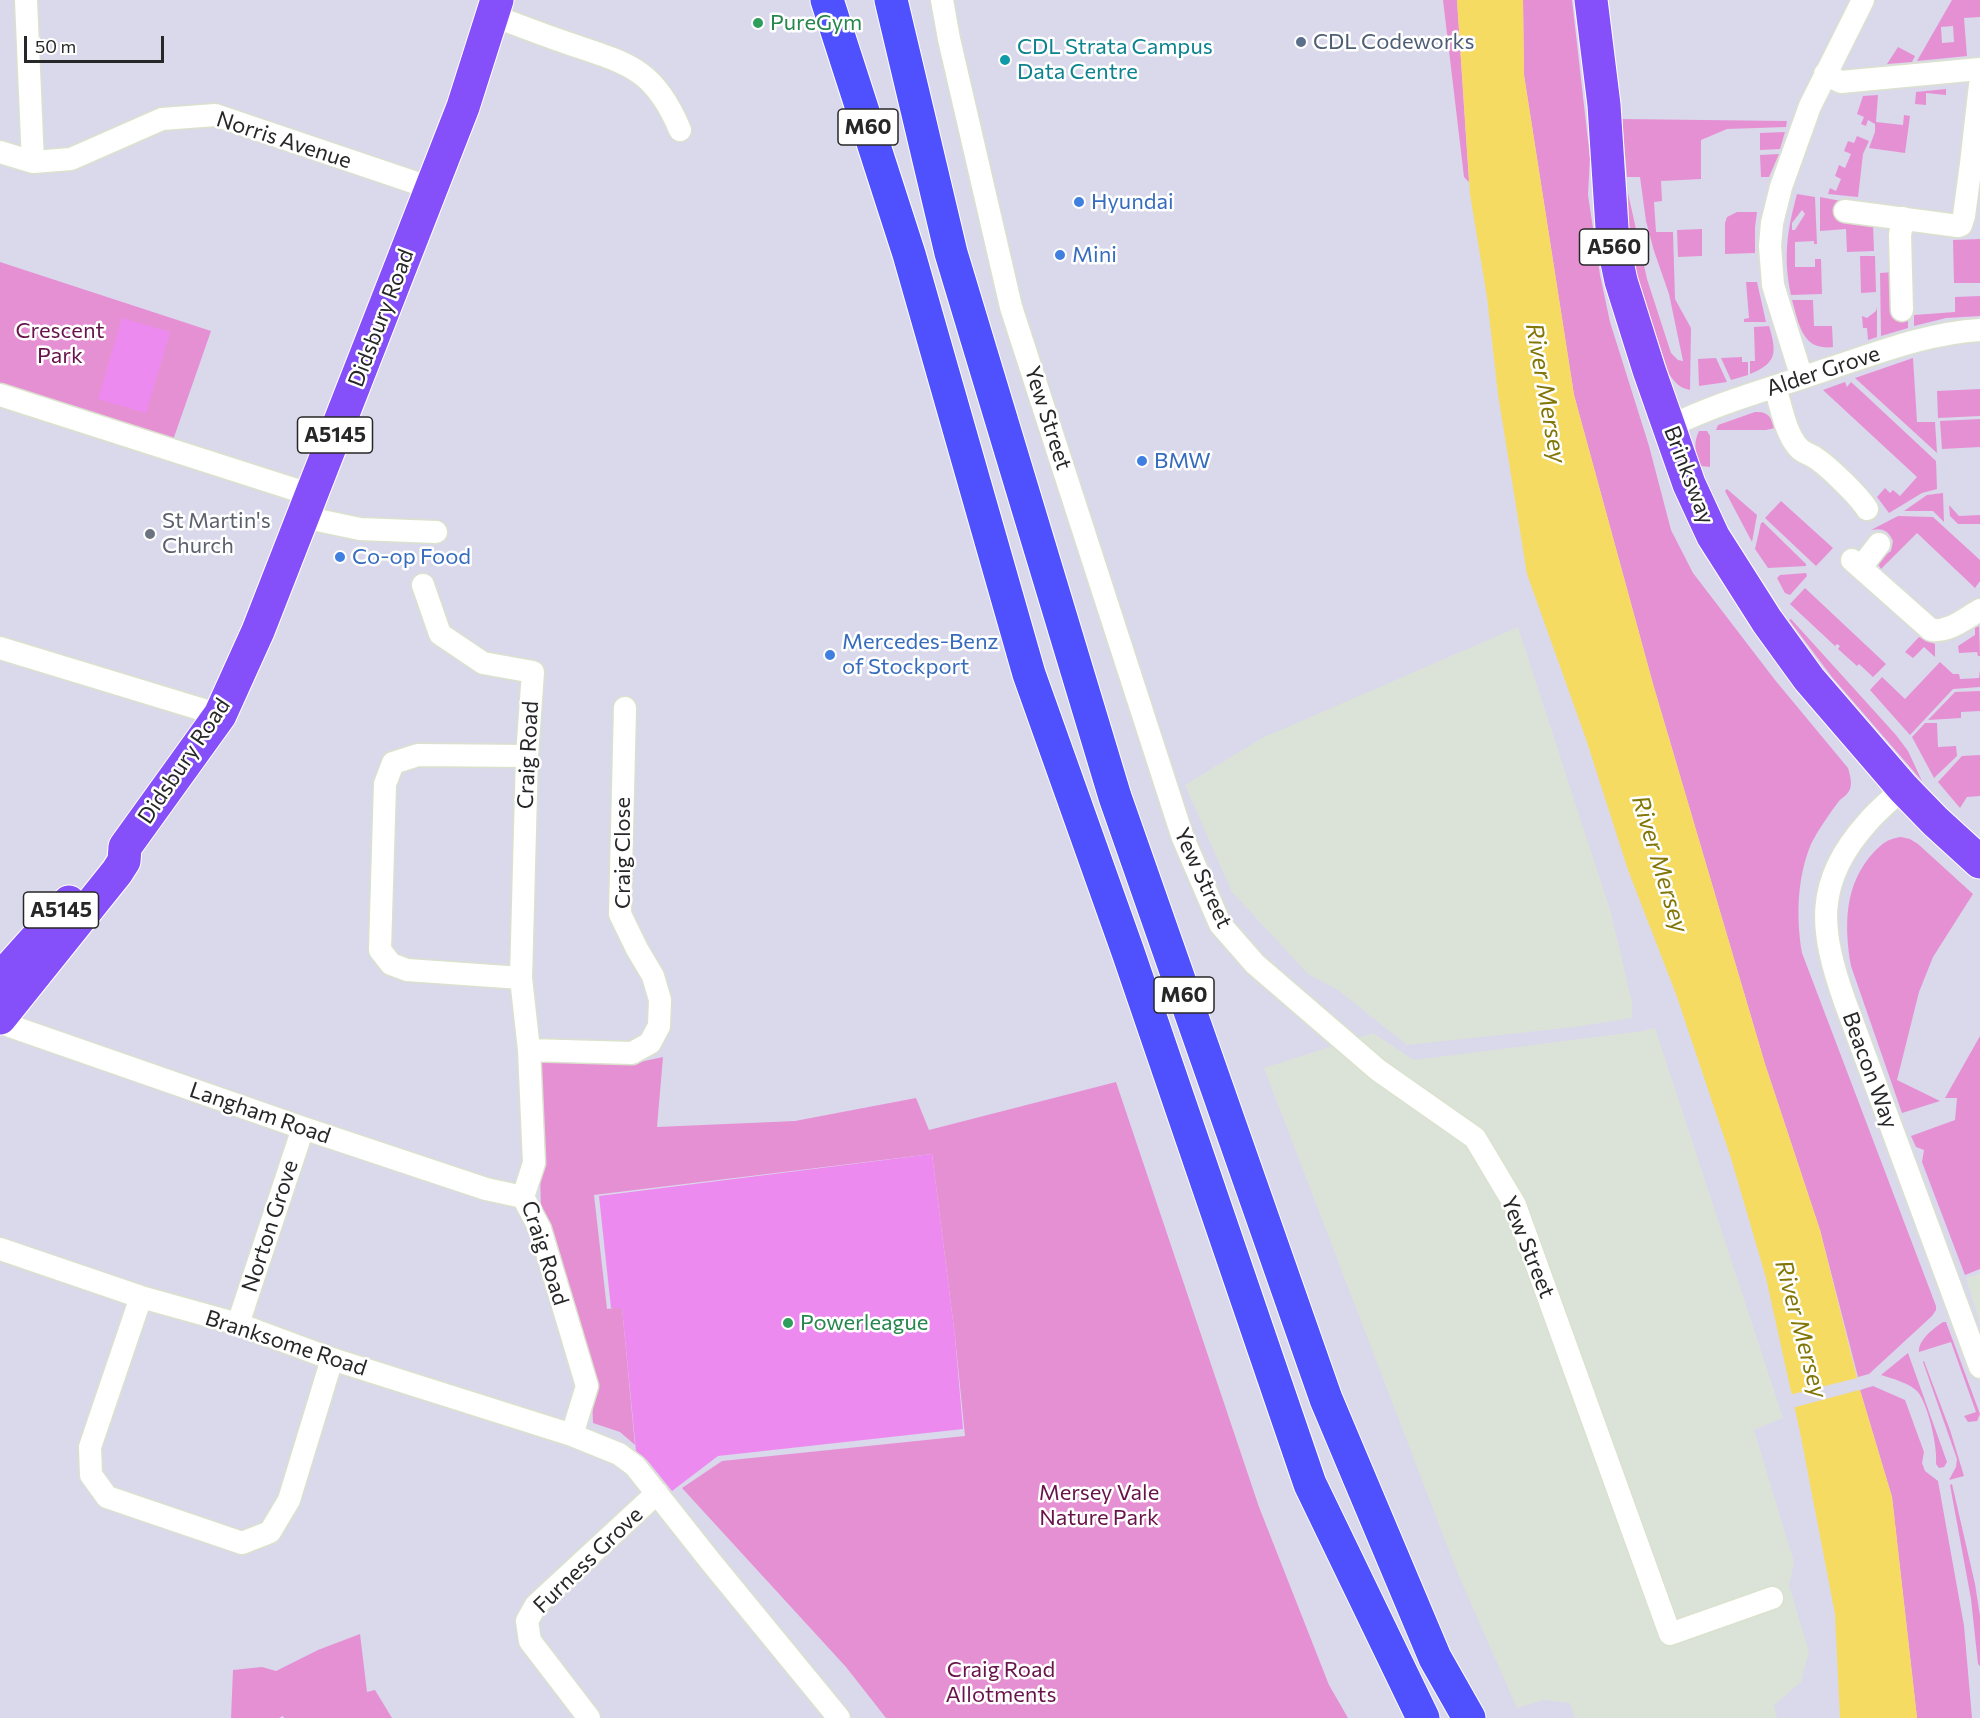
<!DOCTYPE html>
<html>
<head>
<meta charset="utf-8">
<style>
  body { margin:0 }
  #map { position:relative; width:1980px; height:1718px; overflow:hidden; background:#dad8eb; font-family:Commissioner,sans-serif }
  canvas { display:block }
  .scale { position:absolute; left:24px; top:36px; width:140px; height:27px; box-sizing:border-box; border:3px solid #272727; border-top:0; padding-left:8px; font-size:18px; line-height:21px; white-space:nowrap; color:#272727; -webkit-text-stroke:4px #fff; paint-order:stroke }
</style>
</head>
<body>
<div id="map">
<canvas width="1980" height="1718"></canvas>
<div class="scale">50 m</div>
</div>
<script>
const ctx = document.querySelector('canvas').getContext('2d');
ctx.lineJoin = 'round';
function fill(path, color) {
  ctx.fillStyle = color;
  ctx.fill(path, 'evenodd');
}
function stroke(path, color, width, dash) {
  ctx.strokeStyle = color;
  ctx.lineWidth = width;
  ctx.lineCap = dash ? 'butt' : 'round';
  ctx.setLineDash(dash || []);
  ctx.stroke(path);
}
function label(font, color, halo, rows, align = 'center') {
  ctx.font = font + ' Commissioner,sans-serif';
  ctx.lineWidth = 5;
  ctx.setLineDash([]);
  ctx.textBaseline = 'middle';
  ctx.strokeStyle = halo;
  ctx.fillStyle = color;
  for (const [text, x, y, turn = 0] of rows) {
    ctx.save();
    ctx.translate(x, y);
    ctx.rotate((+turn || 0) * Math.PI / 180);
    ctx.textAlign = isNaN(turn) ? turn : align;
    if (halo) ctx.strokeText(text, 0, 0);
    ctx.fillText(text, 0, 0);
    ctx.restore();
  }
}
fill(new Path2D(`
  M1518,627L1611,913L1632,1002V1018L1575,1027L1407,1045L1338,990L1308,974L1232,892L1185,785L1262,738Z
  M1655,1028L1783,1418L1754,1430L1794,1562L1789,1585L1809,1652L1801,1682L1774,1705L1777,1718H1575L1570,1703L1544,1700L1517,1708L1458,1574L1264,1068L1373,1033L1414,1060L1643,1031Z
  M1980,1274V1324L1966,1278Z`), '#dbe3d9');
fill(new Path2D(`
  M1443,0H1457L1469,182L1464,177Z
  M1523,0H1572L1590,158L1588,195L1600,275L1610,322L1649,446L1671,530L1693,573L1775,680L1848,768C1850,775 1853,785 1849,791C1847,795 1842,798 1839,801C1830,813 1818,830 1811,844C1797,878 1796,917 1802,953L1936,1306V1310L1932,1316L1869,1374L1858,1377L1820,1230L1765,1064L1653,684L1574,395L1524,75Z
  M1952,0H1980V17L1964,18L1967,56L1917,61ZM1953,26L1954,42L1942,43L1941,27Z
  M1898,47L1915,56L1912,62L1887,64Z
  M1946,89V95L1926,93V105L1915,104L1916,92Z
  M1878,95L1876,122L1903,125L1904,115L1910,116L1905,153L1869,148L1875,132V124L1868,120L1866,126L1861,124L1864,117L1857,114L1863,96Z
  M1622,119L1787,121L1786,127L1727,129L1701,140V179L1661,181L1662,201L1654,202L1656,232H1673L1675,299L1691,328L1690,390C1680,388 1675,383 1669,374L1637,277L1629,239L1628,193L1647,279L1671,353L1678,360L1683,361L1669,294L1654,251L1646,221L1640,177H1627Z
  M1785,132L1780,149L1760,150V133Z
  M1857,136L1869,141L1863,154L1858,197L1828,194L1830,188L1836,191L1841,179L1835,176L1839,165L1845,168L1851,154L1844,151L1848,141L1854,143Z
  M1779,154L1769,177H1761L1760,155Z
  M1797,194L1815,197L1817,244H1814V241L1795,242V267H1815V259H1821L1822,294L1791,295C1783,257 1787,231 1797,194ZM1802,210L1805,214L1795,230H1792V223Z
  M1820,197L1841,201L1873,224L1874,251L1847,252L1846,229L1820,231Z
  M1737,212H1757L1755,227V253L1725,254V223L1727,217Z
  M1702,229V256L1678,257L1677,230Z
  M1980,239V283H1954L1953,240Z
  M1860,256H1875L1876,292L1861,293Z
  M0,262L211,331L172,443L0,386Z
  M1894,272L1908,312V328L1881,336L1880,273Z
  M1746,282H1757L1766,322H1744V319L1749,318Z
  M1980,296V316L1946,318L1914,326V315L1955,312V297Z
  M1792,300H1813L1814,326H1832L1833,347C1802,351 1799,324 1792,300Z
  M1877,307V337L1868,340L1867,328H1863L1862,316L1867,318L1876,311Z
  M1769,326C1777,353 1777,363 1750,374V361H1755L1754,327Z
  M1742,357V362H1748V375L1731,380L1721,358Z
  M1716,358L1727,382L1699,386L1698,359Z
  M1913,358L1917,422H1935L1937,453L1855,378Z
  M1845,382L1847,387L1851,382L1862,392L1936,461L1937,489L1922,493L1889,513L1877,497L1885,488L1890,493L1893,490L1900,496L1917,477L1823,390Z
  M1980,389V416L1938,418L1937,391Z
  M1755,412C1768,411 1771,417 1775,428L1766,430H1716L1718,425Z
  M1980,419V447L1942,449L1940,421Z
  M1699,431H1707L1710,436V467L1701,466C1695,454 1693,443 1699,431Z
  M1727,489L1757,515L1752,542L1725,491Z
  M1943,493L1944,522L1933,511H1904L1927,495Z
  M1781,501L1833,548L1816,566L1765,518Z
  M1949,505L1959,516L1980,515V524H1958L1950,516Z
  M1898,516L1933,517L1980,560V581L1975,588L1917,533L1881,569L1877,563L1881,558L1891,551L1893,541C1888,530 1882,528 1871,530Z
  M1763,522L1806,564V566L1768,568L1755,549L1761,523Z
  M1806,573L1807,576L1790,595L1785,593L1777,578L1780,575Z
  M1805,588L1886,664L1873,677L1859,664L1857,666L1838,649L1840,646L1837,644L1835,646L1790,604Z
  M1791,619L1896,735L1908,751L1922,781L1832,677L1789,620Z
  M1979,626L1980,656H1978L1977,652L1959,653L1958,646L1975,635V628Z
  M1919,637L1935,644V657L1924,647L1913,658L1905,652Z
  M1940,662L1953,674H1959L1960,679L1979,678L1980,670V687L1953,689L1910,735L1870,690L1882,677L1905,699Z
  M1980,691V711L1961,712V718L1928,720L1955,692Z
  M1925,723H1937L1938,747L1956,746L1957,756L1934,778L1912,737Z
  M1980,755V796L1967,797L1960,808L1938,782L1962,756Z
  M1901,837L1910,839L1918,844L1973,894L1933,957L1919,992L1897,1080L1940,1101L1902,1113L1851,966C1844,926 1844,884 1874,852C1883,843 1887,839 1901,837Z
  M1980,1036V1269L1965,1275L1922,1162L1924,1150L1916,1147L1911,1136L1955,1120L1957,1098H1945Z
  M537,1057L626,1065L663,1057L657,1127L795,1121L916,1098L929,1130L1116,1082L1259,1507L1329,1685L1348,1718H886L846,1667L682,1488L722,1461L965,1436L955,1337L932,1154L594,1195L607,1309L622,1307L635,1445L620,1432L593,1423L592,1397L541,1209Z
  M1943,1322H1946L1980,1414L1977,1421L1968,1422L1964,1416L1976,1412L1951,1342L1919,1352C1918,1340 1934,1328 1943,1322Z
  M1908,1353L1947,1462L1944,1467L1939,1468L1936,1464C1938,1448 1928,1403 1917,1391C1909,1383 1891,1378 1881,1375Z
  M1924,1361L1950,1430L1964,1476L1949,1480L1956,1467L1957,1459L1923,1362Z
  M1873,1386L1905,1400L1924,1452L1922,1463L1925,1471L1938,1481L1964,1626L1972,1718H1917L1892,1497L1860,1390Z
  M1952,1484L1975,1584L1980,1616V1666L1978,1664L1971,1599L1950,1485Z
  M360,1634L367,1692L375,1690L392,1718H284L283,1716L279,1718H231L233,1670L262,1667L276,1671L318,1650Z`), '#e690d4');
fill(new Path2D(`
  M122,318L170,332L146,413L98,399Z
  M932,1154L955,1337L963,1429L718,1456L672,1491L647,1460L636,1451L622,1308H611L599,1196Z`), '#ed8aef');
fill(new Path2D(`
  M1457,0H1523L1524,75L1574,395L1653,684L1765,1064L1820,1230L1860,1390L1892,1497L1917,1718H1840L1835,1614L1800,1432L1766,1278L1731,1158L1676,994L1628,870L1586,739L1527,574L1498,394L1487,297L1470,194Z`), '#f6db62');
fill(new Path2D(`
  M1861,1377L1863,1389L1792,1408L1789,1395Z`), '#dad8eb');
const street = new Path2D(`
  M26,0L33,162
  M942,0L949,39L1011,307L1183,838L1220,924L1255,964L1378,1070L1475,1138L1515,1205L1670,1634L1772,1598
  M494,16C520,26 546,36 573,45C630,64 655,70 680,130
  M1825,74L1841,82L1980,69
  M0,152L33,162L71,159L162,119L215,115L431,188
  M1845,211L1958,226L1961,225L1964,216L1971,164L1980,85
  M1902,310L1900,235L1903,218
  M1802,378L1773,285L1770,246L1772,223L1781,187L1810,106L1863,0
  M1775,387C1781,406 1785,432 1798,447C1803,453 1808,453 1814,457C1827,465 1859,496 1867,509
  M0,395L312,495
  M1669,427C1719,402 1773,388 1825,370C1875,354 1927,333 1980,330
  M303,517L360,529L436,532
  M1852,560L1931,630C1950,632 1964,619 1980,610
  M1861,567L1879,544
  M423,585L440,634L483,663L533,672L527,756L521,978L529,1050L534,1163L523,1197L540,1229L587,1386L572,1435
  M0,648L220,715
  M1903,788C1891,800 1878,810 1867,823C1813,883 1820,931 1845,1002L1980,1367
  M521,978L407,970L391,964L380,950L385,784L393,763L418,755L527,756
  M0,1020L10,1026L303,1128L486,1189L523,1197
  M529,1050L632,1053L650,1043L659,1026L660,1000L653,976L637,949L620,914L625,708
  M0,1249L141,1297L238,1324L332,1359L572,1435L619,1454L635,1466L711,1562L839,1718
  M141,1297L90,1447L91,1475L107,1497L242,1543L270,1532L289,1500L332,1359
  M238,1324L303,1128
  M589,1718L530,1641L527,1621L536,1605L657,1493`);
const primary = new Path2D(`
  M1591,0L1604,105L1613,243L1621,281L1649,370L1689,484L1713,536L1767,621L1809,679L1903,788L1935,821L1980,862
  M0,979L69,902
  M0,1018L117,872L124,861L125,847L220,715L258,631L463,107L497,0`);
const highway = new Path2D(`
  M827,0L909,254L1029,674L1128,952L1310,1484L1423,1718
  M891,0L951,253L1115,797L1326,1399L1435,1658L1469,1718`);
stroke(street, '#dae2cd', 25);
stroke(primary, '#fff', 35);
stroke(highway, '#fff', 35);
stroke(street, '#fff', 22);
stroke(primary, '#854ff9', 33);
stroke(highway, '#4f51ff', 33);
for (const [x, y, r, color] of [
  [758,23,6,"#2e9e5b"],
  [1301,42,6,"#5c6f8a"],
  [1005,60,6,"#0f9aa8"],
  [1079,202,6,"#3f7fe0"],
  [1060,255,6,"#3f7fe0"],
  [1142,461,6,"#3f7fe0"],
  [150,534,6,"#6b7280"],
  [340,557,6,"#3f7fe0"],
  [830,655,6,"#3f7fe0"],
  [788,1323,6,"#2e9e5b"]
]) {
  const dot = new Path2D();
  dot.arc(x, y, r, 0, 2 * Math.PI);
  ctx.fillStyle = color;
  ctx.fill(dot);
  stroke(dot, '#fff', 2);
}
for (const [x, y, w] of [
  [868,127,60],
  [1614,247,69],
  [335,435,75],
  [61,910,75],
  [1184,995,60]
]) {
  const box = new Path2D();
  box.roundRect(x - w / 2, y - 18, w, 36, 4.5);
  ctx.fillStyle = '#fff';
  ctx.fill(box);
  stroke(box, '#272727', 1.5);
}
label('bold 21px', '#272727', null, [
  ["M60",868,127],
  ["A560",1614,247],
  ["A5145",335,435],
  ["A5145",61,910],
  ["M60",1184,995]
]);
label('22px', '#27864d', '#fff', [
  ["PureGym",770,23],
  ["Powerleague",800,1323]
], 'left');
label('22px', '#4e5e75', '#fff', [
  ["CDL Codeworks",1313,42]
], 'left');
label('22px', '#0d838f', '#fff', [
  ["CDL Strata Campus",1017,47],
  ["Data Centre",1017,72]
], 'left');
label('22px', '#272727', '#fff', [
  ["Norris Avenue",284,140,18],
  ["Didsbury Road",381,318,-69],
  ["Alder Grove",1823,371,-18],
  ["Yew Street",1048,418,72],
  ["Brinksway",1689,475,69],
  ["Craig Road",528,755,-87],
  ["Didsbury Road",184,761,-56],
  ["Craig Close",623,853,-90],
  ["Yew Street",1203,878,65],
  ["Beacon Way",1870,1070,70],
  ["Langham Road",260,1113,19],
  ["Norton Grove",270,1226,-72],
  ["Yew Street",1528,1247,68],
  ["Craig Road",545,1253,72],
  ["Branksome Road",286,1343,18],
  ["Furness Grove",588,1560,-44]
]);
label('22px', '#366cbe', '#fff', [
  ["Hyundai",1091,202],
  ["Mini",1072,255],
  ["BMW",1154,461],
  ["Co-op Food",352,557],
  ["Mercedes-Benz",842,642],
  ["of Stockport",842,667]
], 'left');
label('22px', '#68144b', '#fff', [
  ["Crescent",60,331],
  ["Park",60,356],
  ["Mersey Vale",1099,1493],
  ["Nature Park",1099,1518],
  ["Craig Road",1001,1670],
  ["Allotments",1001,1695]
]);
label('22px', '#5b616d', '#fff', [
  ["St Martin's",162,521],
  ["Church",162,546]
], 'left');
label('italic 24px', '#827607', '#fff', [
  ["River Mersey",1546,393,80],
  ["River Mersey",1660,864,73],
  ["River Mersey",1801,1329,75]
]);
</script>
</body>
</html>
